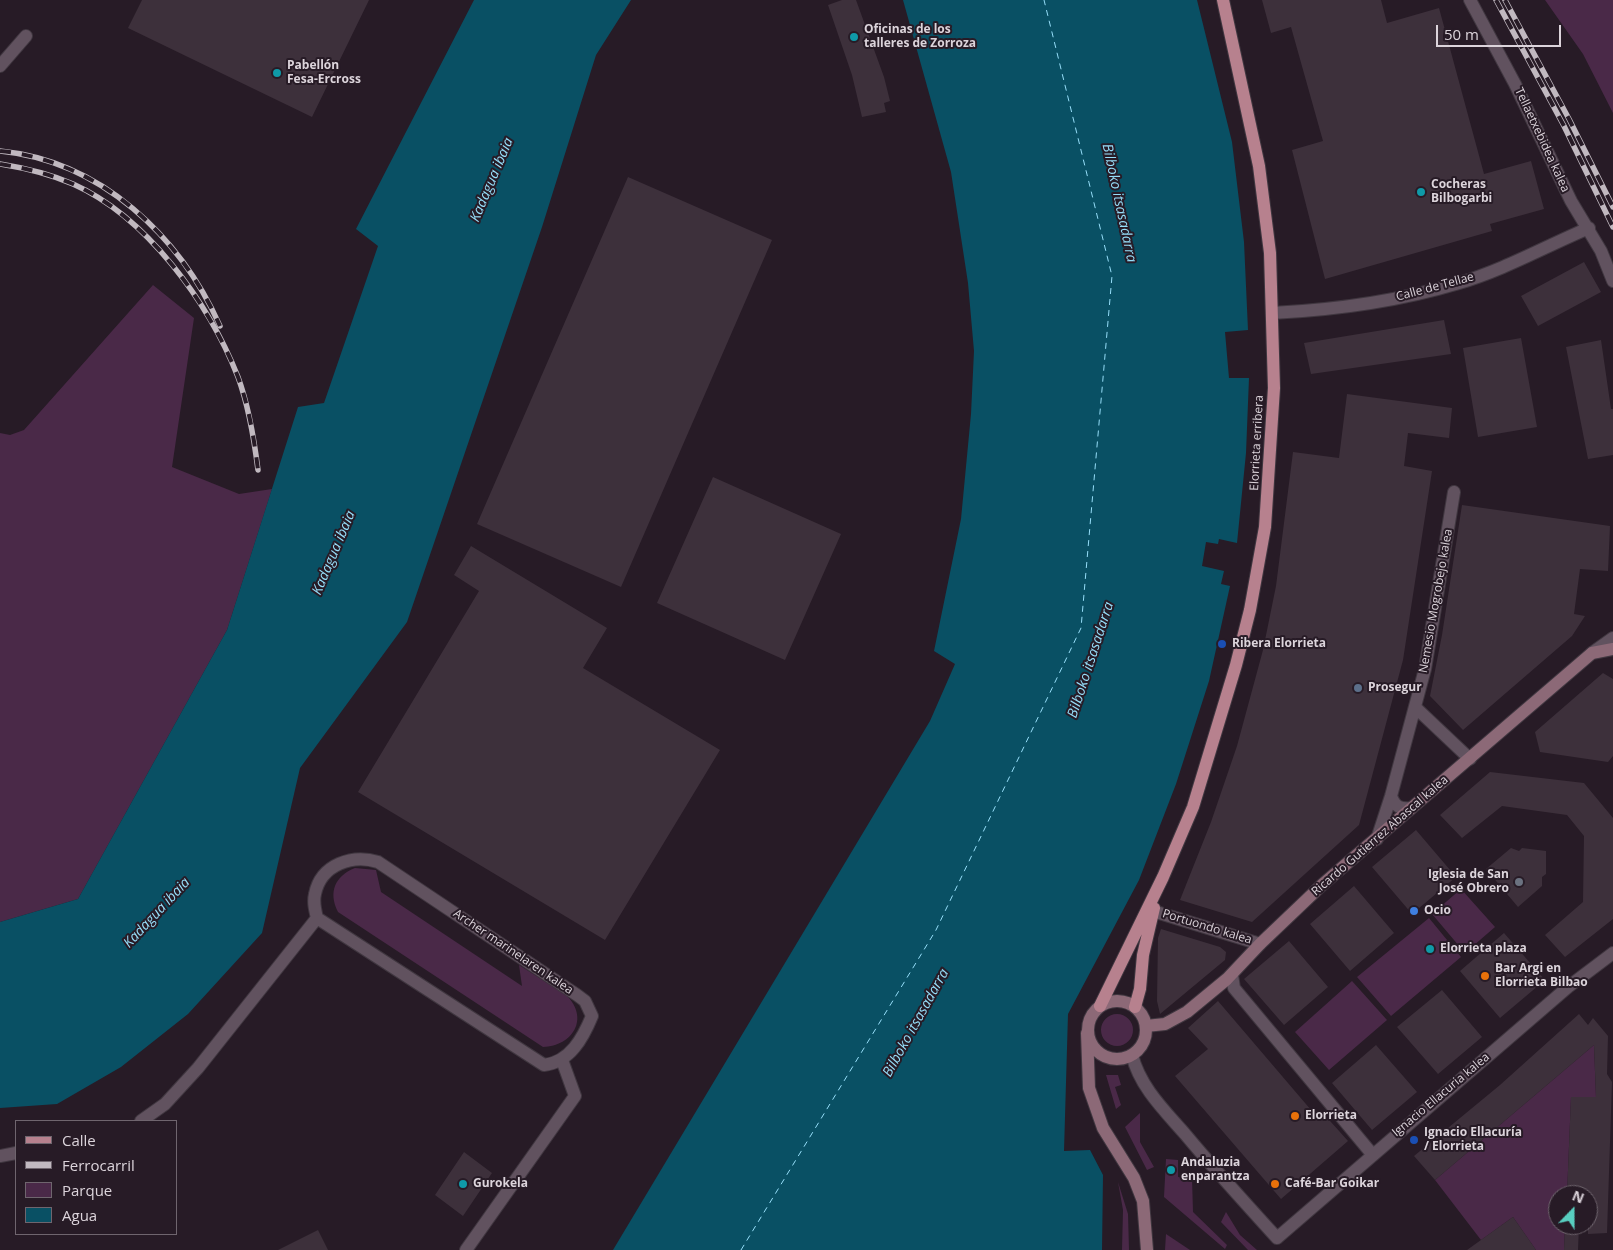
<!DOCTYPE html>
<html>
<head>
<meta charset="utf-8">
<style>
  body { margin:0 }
  #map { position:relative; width:1613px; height:1250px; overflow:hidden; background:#271b26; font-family:"Open Sans",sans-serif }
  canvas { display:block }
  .legend { position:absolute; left:15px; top:1120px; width:162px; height:115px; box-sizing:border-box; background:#271b26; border:1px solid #6f656e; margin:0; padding:6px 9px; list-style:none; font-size:15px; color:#dcd4db }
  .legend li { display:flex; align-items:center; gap:10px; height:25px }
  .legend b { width:25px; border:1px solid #6f656e }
  .north { position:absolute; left:1548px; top:1185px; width:50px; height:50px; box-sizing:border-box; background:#271b26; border:1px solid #6f656e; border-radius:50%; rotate:22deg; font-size:14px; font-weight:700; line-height:20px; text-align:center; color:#dcd4db }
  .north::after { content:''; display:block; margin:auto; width:18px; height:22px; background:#58cec0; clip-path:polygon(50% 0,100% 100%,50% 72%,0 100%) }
  .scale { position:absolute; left:1436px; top:25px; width:125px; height:22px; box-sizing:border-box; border:2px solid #dcd4db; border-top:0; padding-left:6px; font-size:15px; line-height:18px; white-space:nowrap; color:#dcd4db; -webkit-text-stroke:4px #271b26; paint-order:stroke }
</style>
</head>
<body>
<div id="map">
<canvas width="1613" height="1250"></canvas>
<ul class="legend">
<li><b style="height:6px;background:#b7818e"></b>Calle</li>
<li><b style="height:6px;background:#c1b9c0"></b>Ferrocarril</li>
<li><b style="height:14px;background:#4a2948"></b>Parque</li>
<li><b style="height:14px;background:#095064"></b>Agua</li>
</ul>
<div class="north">N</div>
<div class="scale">50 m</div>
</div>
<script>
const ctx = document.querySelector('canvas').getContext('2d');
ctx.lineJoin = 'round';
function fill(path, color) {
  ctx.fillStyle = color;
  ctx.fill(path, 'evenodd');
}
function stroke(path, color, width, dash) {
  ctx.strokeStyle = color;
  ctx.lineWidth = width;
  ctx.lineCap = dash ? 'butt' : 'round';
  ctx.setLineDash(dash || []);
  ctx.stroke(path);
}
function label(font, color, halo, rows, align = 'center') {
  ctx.font = font + ' "Open Sans",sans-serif';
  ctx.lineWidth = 4;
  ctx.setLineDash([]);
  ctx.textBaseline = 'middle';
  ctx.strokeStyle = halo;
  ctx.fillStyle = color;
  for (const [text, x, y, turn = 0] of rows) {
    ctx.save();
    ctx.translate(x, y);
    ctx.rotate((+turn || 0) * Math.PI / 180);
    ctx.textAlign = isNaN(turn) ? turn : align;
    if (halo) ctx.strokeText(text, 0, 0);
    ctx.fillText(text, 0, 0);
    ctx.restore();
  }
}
fill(new Path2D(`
  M1545,0H1613V113L1583,54Z
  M153,285L194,318L172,467L239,494L272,489L227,630L78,899L0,922V433L10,435L24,430Z
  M355,868L376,870L381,892L522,986L519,965L566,995C590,1018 573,1046 543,1047L338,912C328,892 335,876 355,868Z
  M1461,889L1495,927L1465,953L1432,914Z
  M1429,918L1461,957L1391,1016L1357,977Z
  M1352,981L1387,1020L1329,1070L1295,1032Z
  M1101 1030a16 16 0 1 1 32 0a16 16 0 1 1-32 0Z
  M1594,1045L1596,1097L1571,1098L1567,1195H1558V1225H1565L1564,1250H1536L1513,1217L1481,1240L1435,1180Z
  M1106,1075H1118L1121,1085L1115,1087L1121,1105L1116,1109Z
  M1140,1113V1142L1154,1167L1147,1170L1125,1127Z
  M1166,1159L1178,1160V1177L1192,1178L1193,1212L1227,1245L1225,1249L1164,1197Z
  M1118,1182L1128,1214L1129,1250H1122L1123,1210Z
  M1226,1212L1240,1235L1257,1250H1248L1221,1222Z
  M1166,1234L1190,1250H1165Z`), '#4a2948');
fill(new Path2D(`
  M474,0H631L596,55L542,227L407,622L300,768L262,933L188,1014L121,1067L57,1104L0,1108V922L78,899L227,630L298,407L324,403L378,246L356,229Z
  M903,0H1197L1232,142L1244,242L1248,330L1225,332L1229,378H1249L1246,453L1237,543L1219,539L1218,544L1206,542L1202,566L1224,571L1221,584L1230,586L1209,681L1176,784L1139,880L1068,1014L1064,1151L1090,1150L1103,1175L1102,1250H613L930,721L955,664L934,651L961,519L971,414L974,351L968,283L951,172Z`), '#095064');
stroke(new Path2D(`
  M741,1250L936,930L1081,628L1112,276L1044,0`), '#96def9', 1, [6, 5]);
fill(new Path2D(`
  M142,0H369L312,117L128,28Z
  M842,0H856L884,77L890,101L884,103L886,112L862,117L852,75L828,5Z
  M1262,0H1381L1387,23L1439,8L1484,174L1531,161L1544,209L1490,224L1492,231L1325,279L1292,150L1323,141L1291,27L1271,33Z
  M628,177L772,240L621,587L477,524Z
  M1584,262L1601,292L1538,326L1521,296Z
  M1444,320L1451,354L1311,374L1304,343Z
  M1521,338L1537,427L1478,437L1463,348Z
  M1601,340L1611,409H1613V455L1588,459L1566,347Z
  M1347,394L1452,408L1449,438L1408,433L1404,466L1432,471L1403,660L1359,825L1252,922L1180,900L1211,822L1237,746L1263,650L1276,586L1293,452L1339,458Z
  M713,477L841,534L785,660L657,603Z
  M1462,505L1610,526L1608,571L1580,569L1574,614L1585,616L1572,636L1463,730L1430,696L1442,635Z
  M471,546L607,628L583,668L720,750L605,940L358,792L479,591L454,575Z
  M1603,673L1613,679V756L1608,762L1540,752L1535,732Z
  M1490,772L1584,783L1613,818V919L1565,957L1545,935L1583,902L1584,836L1567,815L1502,806L1462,838L1440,815Z
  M1416,830L1456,877L1412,914L1372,867Z
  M1511,848L1519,851L1522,848L1546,851V874L1542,877V886L1518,907L1486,869Z
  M1354,886L1394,933L1350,971L1310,924Z
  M1161,929L1220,947L1226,952L1225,960L1160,1014L1157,1001L1158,938Z
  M1504,933L1545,980L1500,1018L1460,971Z
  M1289,941L1328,987L1284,1025L1244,979Z
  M1442,990L1482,1037L1438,1074L1397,1027Z
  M1218,1001L1317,1117L1322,1112L1348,1141L1281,1199L1175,1076L1208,1049L1188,1028Z
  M1579,1014L1588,1025L1593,1018L1608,1036L1607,1074L1612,1082L1607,1233L1588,1234V1195H1567L1571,1097H1596L1594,1045L1435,1180L1414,1156L1500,1085Z
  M1376,1045L1417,1092L1372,1130L1332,1083Z
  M464,1152L492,1173L463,1216L435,1195Z
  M1513,1217L1536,1250H1467Z
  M1565,1225H1579L1578,1250H1564Z
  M318,1230L328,1250H278Z`), '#3d303b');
const minor = new Path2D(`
  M1470,0L1515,84L1571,201L1601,251L1613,281
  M0,66L26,36
  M1272,313C1335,310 1399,301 1459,283C1504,270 1546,246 1589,228
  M1592,653L1613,638
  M1415,707L1470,759
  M1391,796C1395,807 1400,809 1411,808
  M1377,839L1391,796L1425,669L1454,492
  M1153,911L1260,944
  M1232,975L1234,988L1372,1154
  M1132,1055C1140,1087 1164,1110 1185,1134C1215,1170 1246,1204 1277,1238
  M141,1121L165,1104L198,1068L317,918C315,910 313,902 315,894C321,864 353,854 378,862L577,995L585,1001L592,1016C583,1038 570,1062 544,1065L317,918
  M0,1156L16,1153
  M1277,1238L1568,987L1613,953
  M466,1250L575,1096L562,1060`);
const secondary = new Path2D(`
  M1088 1030a29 29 0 1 1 58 0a29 29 0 1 1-58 0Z
  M1146,1026L1165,1024L1187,1012L1227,979L1260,944L1323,884L1592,653L1613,649
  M1087,1033L1089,1088L1103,1128L1134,1178L1143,1201L1147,1250`);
const primary = new Path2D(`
  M1100,1006L1163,877L1193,807L1236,665L1250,610L1265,527L1274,388L1270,253L1259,166L1223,0
  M1135,1007L1140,989L1143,955L1154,908`);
stroke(minor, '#403740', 14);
stroke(secondary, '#403740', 14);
stroke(primary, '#403740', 14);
stroke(minor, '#61525f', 12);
stroke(secondary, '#8c6977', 12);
stroke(primary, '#b7818e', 12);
const rail = new Path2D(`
  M1496,0L1564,126L1613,227
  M1505,0L1569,119L1613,207
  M0,151C101,161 180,236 220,326
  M0,164C25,168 50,174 73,184C147,217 209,303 238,377C249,407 254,438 258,470`);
stroke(rail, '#c1b9c0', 5.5);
stroke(rail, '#271b26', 4, [11]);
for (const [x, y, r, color] of [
  [854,37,5,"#0f9aa8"],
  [277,73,5,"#0f9aa8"],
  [1421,192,5,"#0f9aa8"],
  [1222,644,5,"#1a4fb4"],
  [1358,688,5,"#5c6f8a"],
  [1519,882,5,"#6b7280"],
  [1414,911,5,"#3f7fe0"],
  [1430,949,5,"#0f9aa8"],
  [1485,976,5,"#e8710a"],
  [1295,1116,5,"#e8710a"],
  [1414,1140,5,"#1a4fb4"],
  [1171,1170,5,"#0f9aa8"],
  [463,1184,5,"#0f9aa8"],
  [1275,1184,5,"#e8710a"]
]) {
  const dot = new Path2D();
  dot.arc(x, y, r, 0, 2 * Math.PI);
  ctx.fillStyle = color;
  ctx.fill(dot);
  stroke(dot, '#271b26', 2);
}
label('bold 12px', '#dcd4db', '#271b26', [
  ["Oficinas de los",864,30],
  ["talleres de Zorroza",864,44],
  ["Pabellón",287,66],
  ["Fesa-Ercross",287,80],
  ["Cocheras",1431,185],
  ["Bilbogarbi",1431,199],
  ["Ribera Elorrieta",1232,644],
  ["Prosegur",1368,688],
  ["Iglesia de San",1509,875,"right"],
  ["José Obrero",1509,889,"right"],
  ["Ocio",1424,911],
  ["Elorrieta plaza",1440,949],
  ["Bar Argi en",1495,969],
  ["Elorrieta Bilbao",1495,983],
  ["Elorrieta",1305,1116],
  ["Ignacio Ellacuría",1424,1133],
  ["/ Elorrieta",1424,1147],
  ["Andaluzia",1181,1163],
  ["enparantza",1181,1177],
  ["Gurokela",473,1184],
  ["Café-Bar Goikar",1285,1184]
], 'left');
label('12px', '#dcd4db', '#271b26', [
  ["Tellaetxebidea kalea",1542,140,65],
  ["Calle de Tellae",1435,287,-15],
  ["Elorrieta erribera",1257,443,-87],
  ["Nemesio Mogrobejo kalea",1436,601,-80],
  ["Ricardo Gutierrez Abascal kalea",1380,836,-41],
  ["Portuondo kalea",1207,927,17],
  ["Archer marinelaren kalea",513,952,34],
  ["Ignacio Ellacuria kalea",1441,1095,-40]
]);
label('italic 14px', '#96def9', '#271b26', [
  ["Kadagua ibaia",492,180,-67],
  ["Bilboko itsasadarra",1119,203,78],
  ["Kadagua ibaia",334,553,-67],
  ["Bilboko itsasadarra",1091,660,-72],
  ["Kadagua ibaia",157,913,-47],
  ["Bilboko itsasadarra",916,1023,-61]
]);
</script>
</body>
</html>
